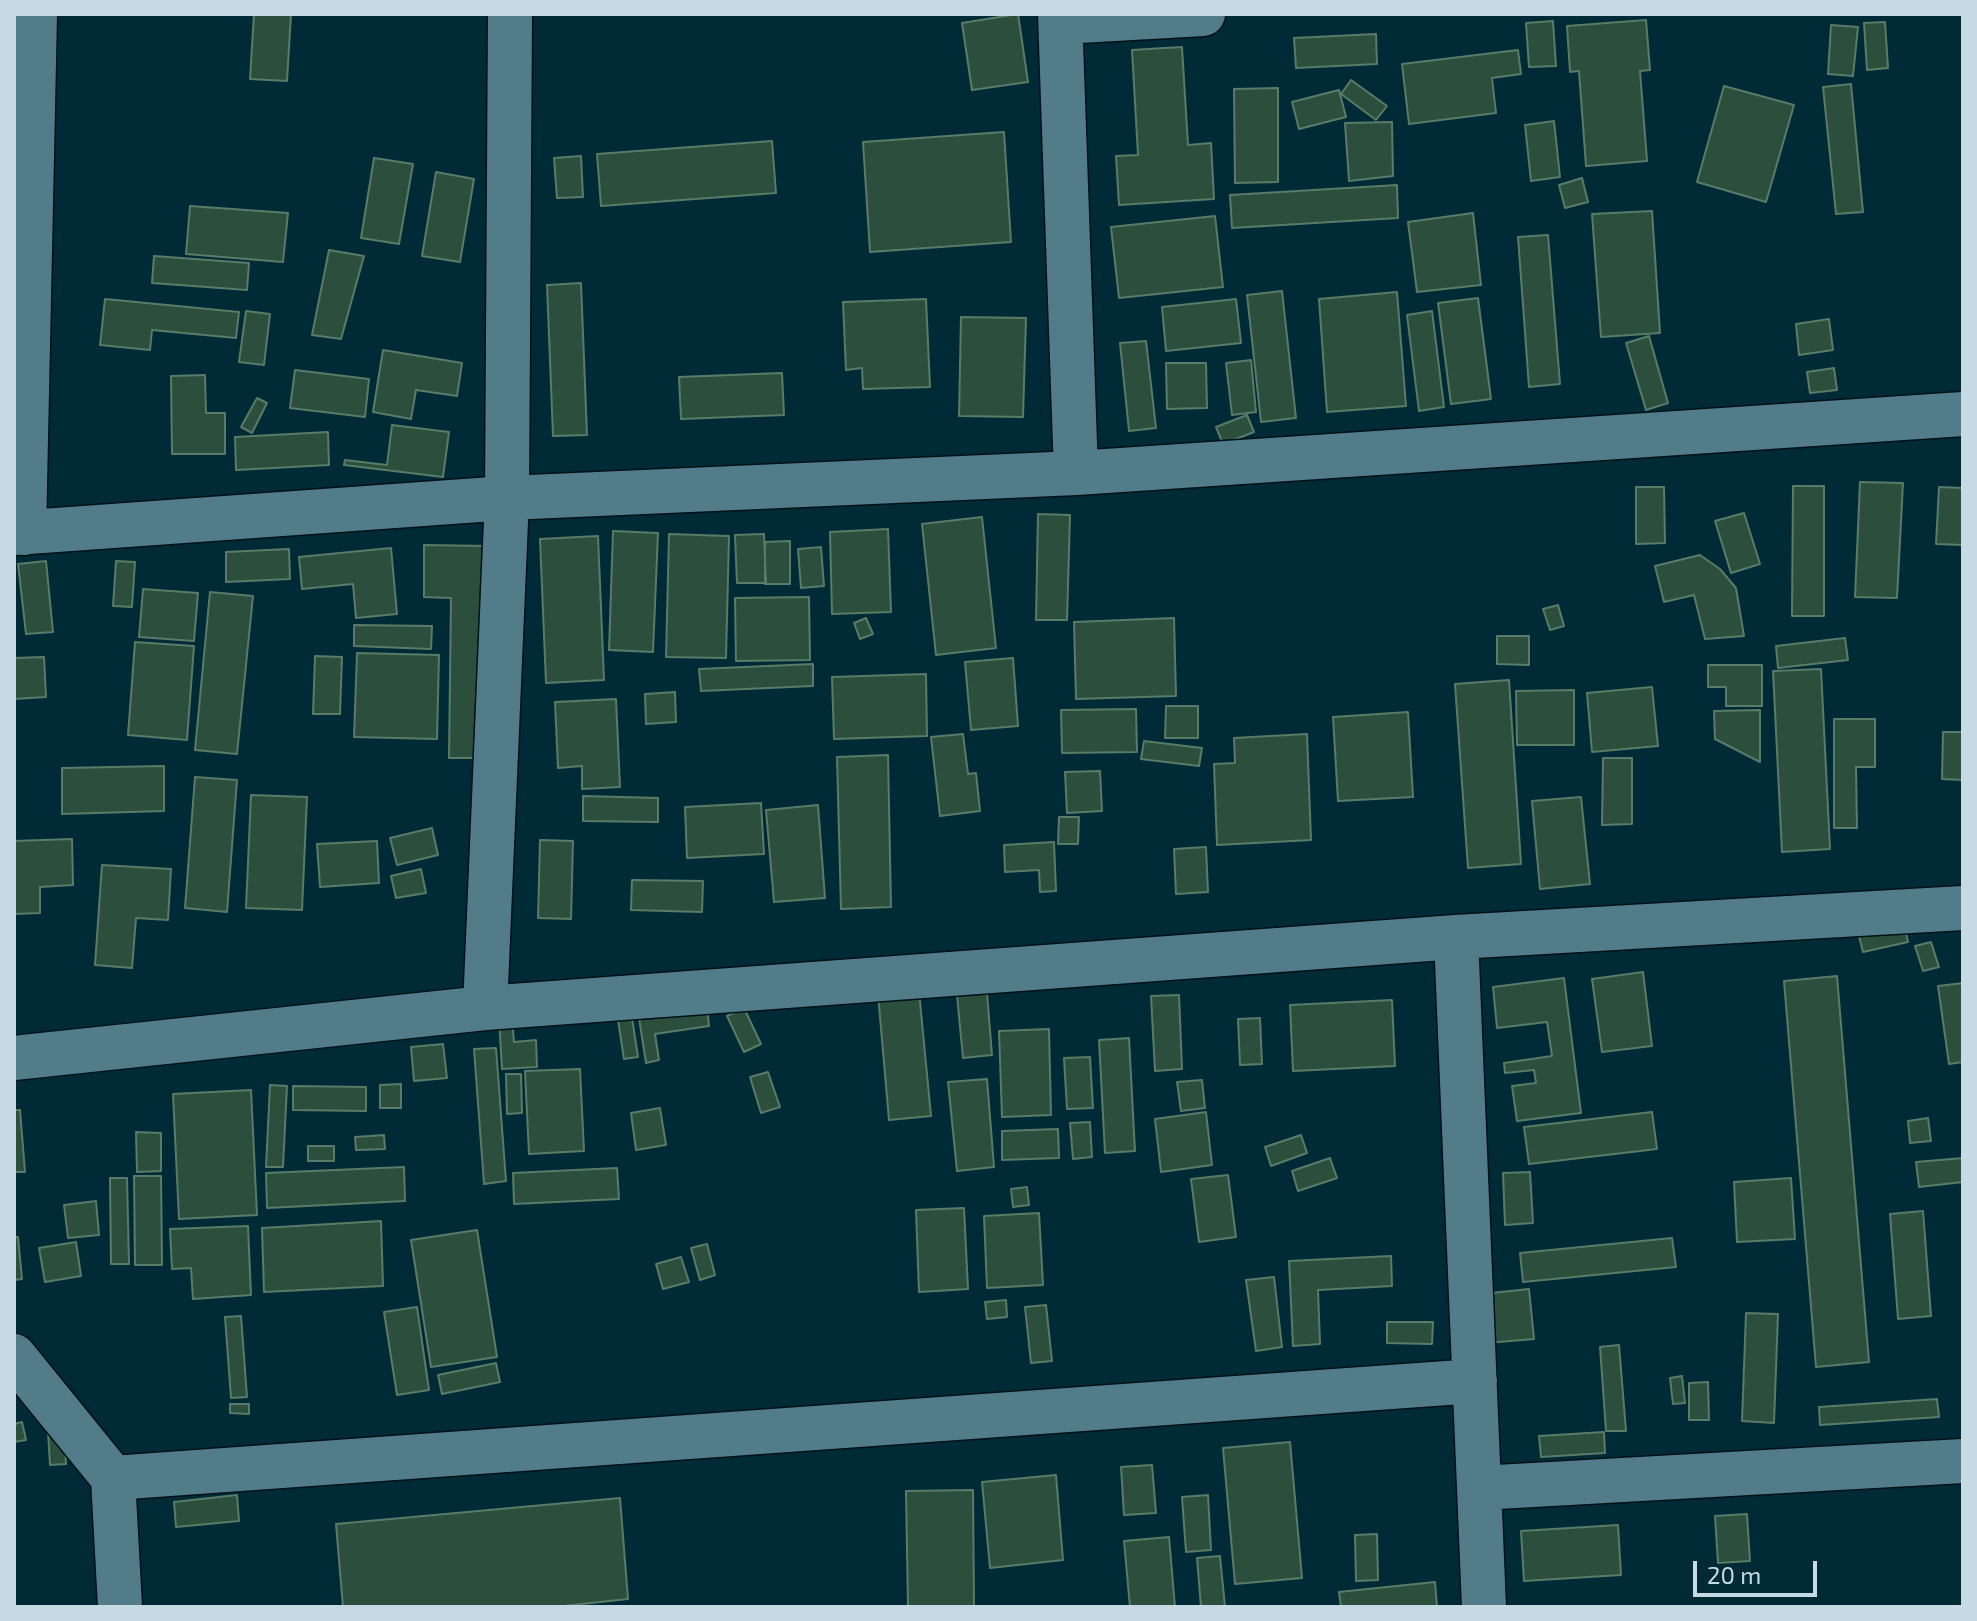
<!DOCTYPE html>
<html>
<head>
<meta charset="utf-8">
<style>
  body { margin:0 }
  #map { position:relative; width:1977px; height:1621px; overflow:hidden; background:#002b36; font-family:"Exo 2",sans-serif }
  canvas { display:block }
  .frame { position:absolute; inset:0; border:16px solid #c5dae2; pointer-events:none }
  .scale { position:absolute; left:1693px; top:1561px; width:124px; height:36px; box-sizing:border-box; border:4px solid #c5dae2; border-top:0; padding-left:10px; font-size:24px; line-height:28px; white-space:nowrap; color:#c5dae2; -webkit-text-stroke:6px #002b36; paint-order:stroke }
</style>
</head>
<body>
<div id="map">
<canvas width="1977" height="1621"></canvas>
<div class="frame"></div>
<div class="scale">20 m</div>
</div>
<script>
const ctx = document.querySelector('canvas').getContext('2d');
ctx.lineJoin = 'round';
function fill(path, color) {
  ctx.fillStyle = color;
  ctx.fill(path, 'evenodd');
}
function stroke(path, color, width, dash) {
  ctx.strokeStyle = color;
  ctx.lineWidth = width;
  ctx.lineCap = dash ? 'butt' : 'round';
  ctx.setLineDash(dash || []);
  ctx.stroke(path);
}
const building = new Path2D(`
  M254,14H291L287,81L250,79Z
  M1018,14L1028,82L972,90L962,23Z
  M1646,20L1650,70L1640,71L1647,161L1586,166L1579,71L1570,72L1567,26Z
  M1553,21L1556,66L1529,67L1526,23Z
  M1885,22L1888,68L1867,70L1864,23Z
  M1831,25L1858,27L1853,76L1828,74Z
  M1376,34L1377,64L1296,68L1294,38Z
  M1182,47L1188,145L1211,143L1214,199L1119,205L1116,156L1138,155L1132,50Z
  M1518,50L1521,74L1492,78L1496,113L1409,124L1402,64Z
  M1351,80L1387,106L1376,120L1341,94Z
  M1851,84L1863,212L1836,214L1823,87Z
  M1724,86L1794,105L1766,202L1697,182Z
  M1278,88V182L1235,183L1234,89Z
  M1339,90L1346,117L1299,129L1292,102Z
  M1554,121L1560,177L1531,181L1525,125Z
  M1392,122L1393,176L1349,181L1345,123Z
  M1004,132L1011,242L870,252L863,142Z
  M772,141L776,193L601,206L597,154Z
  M581,156L583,197L557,198L554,158Z
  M374,158L413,164L399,244L361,238Z
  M436,172L474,179L460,262L422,256Z
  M1582,178L1588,202L1565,208L1559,185Z
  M1397,185L1398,218L1232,228L1230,195Z
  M190,206L288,213L283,262L186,254Z
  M1652,211L1660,333L1601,337L1592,214Z
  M1473,213L1481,285L1417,292L1408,222Z
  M1215,216L1223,287L1119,298L1111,227Z
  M1548,235L1560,384L1529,387L1518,237Z
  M329,250L364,256L341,339L312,335Z
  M154,256L249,263L247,290L152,283Z
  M581,283L587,435L553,436L547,285Z
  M1282,291L1296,418L1261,422L1247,295Z
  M1397,292L1406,406L1327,412L1319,299Z
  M1478,298L1491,399L1451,404L1438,303Z
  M105,299L239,312L236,338L152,330L150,350L100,345Z
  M926,299L930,387L863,389L862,368L846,370L843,302Z
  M1236,299L1241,343L1166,351L1162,307Z
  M246,311L270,314L264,365L239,362Z
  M1432,311L1444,407L1419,411L1407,315Z
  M961,317L1026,318L1023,417L959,416Z
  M1829,319L1833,350L1799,355L1796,324Z
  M1649,336L1668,403L1646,410L1626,343Z
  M1146,341L1156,428L1129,431L1120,343Z
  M383,350L462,363L457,396L416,390L411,419L373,412Z
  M1251,360L1256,412L1232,415L1226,363Z
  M1166,363H1206L1207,408L1167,409Z
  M1834,368L1837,390L1810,393L1807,372Z
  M295,370L369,379L365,417L290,408Z
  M782,373L784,415L681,419L679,377Z
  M205,375L206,413H225V454H172L171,376Z
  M257,398L267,403L252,433L241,427Z
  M1247,415L1254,432L1223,444L1216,427Z
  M392,425L449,432L443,477L344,465L345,460L387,465Z
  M328,432L329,465L236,470L235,437Z
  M1860,482L1903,483L1897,598L1855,597Z
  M1793,486H1824V616H1792Z
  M1636,487H1664L1665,543L1636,544Z
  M1939,487L1963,488V545L1936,544Z
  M1744,513L1760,564L1731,573L1715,521Z
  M1038,514L1070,515L1067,620H1036Z
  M982,517L996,648L936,655L922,524Z
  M888,529L891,612L832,614L830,532Z
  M613,531L658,533L653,652L609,650Z
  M669,534L729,536L726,658L666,657Z
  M764,534L766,583H737L735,535Z
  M598,536L604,680L546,683L540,539Z
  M790,541V584H765V542Z
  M424,545L489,546L486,758H449L451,598L424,597Z
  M821,547L824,586L801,588L798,549Z
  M391,548L397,614L356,618L353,584L302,589L299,557Z
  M289,549L290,579L226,582V552Z
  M1700,555L1720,569L1736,588L1744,636L1705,639L1694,595L1664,602L1655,566Z
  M46,561L53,632L26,634L18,564Z
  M116,561L135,562L132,607L113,606Z
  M143,589L198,593L194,641L139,637Z
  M210,592L253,596L237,754L195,750Z
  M809,597L810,660L736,661L735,598Z
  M1558,605L1564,626L1550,630L1543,609Z
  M866,618L873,634L860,639L854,623Z
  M1174,618L1176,696L1076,699L1074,622Z
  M354,625L432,626L431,649L354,646Z
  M1497,636H1529V665L1497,664Z
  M1845,638L1848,660L1778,668L1776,646Z
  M135,642L194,646L187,740L128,735Z
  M357,653L439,655L437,739L354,737Z
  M315,656L342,657L340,714H313Z
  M44,657L46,697L14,699V658Z
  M1013,658L1018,726L971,730L965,662Z
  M813,664V686L701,691L699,669Z
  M1708,665H1762V706H1726V687H1708Z
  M1821,669L1830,849L1782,852L1773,671Z
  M926,674L927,736L834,739L832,677Z
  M1509,680L1521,864L1468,868L1455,684Z
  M1652,687L1658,746L1592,752L1587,693Z
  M1574,690V745H1517L1516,691Z
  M675,692L676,722L646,724L645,694Z
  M616,699L620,787L582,789V766L558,768L555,702Z
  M1166,706H1198V738H1165Z
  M1136,709L1137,752L1062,753L1061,710Z
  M1760,710V762L1715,739L1714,711Z
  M1408,712L1413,797L1338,801L1333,717Z
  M1834,719H1875V767H1856L1857,828H1834Z
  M1943,732H1963V780L1942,779Z
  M963,734L968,774L976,773L980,811L940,816L931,737Z
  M1307,734L1311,840L1217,845L1214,764L1235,763L1234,738Z
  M1144,741L1202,748L1199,766L1141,759Z
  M888,755L891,907L841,909L837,757Z
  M1603,758H1632V824L1602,825Z
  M164,766V811L62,814V768Z
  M1100,771L1102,811L1067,813L1065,772Z
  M195,777L237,780L227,912L185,908Z
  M251,795L307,797L302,910L246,908Z
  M583,796L658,798V822L583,821Z
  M1581,797L1590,884L1540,889L1532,801Z
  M761,803L764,854L687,858L685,807Z
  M818,805L825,898L774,902L766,810Z
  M1059,817H1079L1078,844H1058Z
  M432,828L438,855L397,865L390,838Z
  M72,839L73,885L40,887V913L14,914V841Z
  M540,840L573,841L571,919L538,918Z
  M377,841L379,883L320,887L317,844Z
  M1054,842L1056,891L1040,892L1039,870L1005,872L1004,845Z
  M1206,847L1208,892L1176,894L1174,849Z
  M102,865L171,869L168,920L136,918L132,968L95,965Z
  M421,869L426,893L396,898L391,876Z
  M632,880L703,881L702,912L631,910Z
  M1902,913L1908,942L1863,952L1856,924Z
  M1931,942L1939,967L1923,971L1915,946Z
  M1643,972L1652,1046L1602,1052L1592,979Z
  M1837,976L1869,1362L1816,1367L1784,981Z
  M1564,978L1581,1113L1517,1121L1512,1086L1536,1083L1534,1070L1505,1073L1504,1063L1552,1056L1547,1022L1497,1028L1493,987Z
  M1963,983V1062L1949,1064L1938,986Z
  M919,991L931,1116L889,1120L878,994Z
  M987,993L992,1055L963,1058L957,995Z
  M1179,995L1182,1069L1155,1071L1151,996Z
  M1392,1000L1395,1066L1293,1071L1290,1005Z
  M707,1007L709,1026L655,1034L659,1060L646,1063L639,1018Z
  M744,1008L761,1044L744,1052L727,1016Z
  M512,1018L514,1042L536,1040L537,1067L502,1069L499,1019Z
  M632,1018L638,1057L624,1059L618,1020Z
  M1260,1018L1262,1064L1240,1065L1238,1019Z
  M1049,1029L1051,1115L1002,1117L999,1031Z
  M1129,1038L1135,1151L1105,1153L1099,1040Z
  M443,1044L447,1078L414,1081L411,1047Z
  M496,1048L506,1181L484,1184L474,1049Z
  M1090,1057L1093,1108L1067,1109L1064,1058Z
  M580,1069L584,1151L529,1154L525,1071Z
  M768,1072L780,1107L761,1113L750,1077Z
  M506,1074H521L522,1113L507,1114Z
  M987,1079L994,1167L957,1171L948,1082Z
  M1202,1080L1205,1108L1181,1111L1177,1082Z
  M401,1084V1108H380V1085Z
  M270,1085L287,1086L283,1167H266Z
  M293,1086L366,1087V1111L293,1110Z
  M251,1090L257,1215L179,1219L173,1094Z
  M660,1108L666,1145L636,1150L631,1113Z
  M14,1110H20L25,1172H14Z
  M1206,1112L1212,1165L1161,1172L1155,1119Z
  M1652,1112L1657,1149L1529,1164L1524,1127Z
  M1928,1118L1931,1141L1910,1143L1908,1121Z
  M1090,1122L1092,1157L1073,1159L1070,1123Z
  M1058,1129L1059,1158L1002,1160V1131Z
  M136,1132L161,1133V1171L137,1172Z
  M384,1135L385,1149L356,1150L355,1137Z
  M1301,1135L1307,1153L1271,1166L1265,1147Z
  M308,1146H334V1161H308Z
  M1330,1158L1337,1178L1298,1191L1292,1171Z
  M1963,1158V1182L1919,1187L1916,1162Z
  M404,1167L405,1201L267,1208L266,1173Z
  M617,1168L619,1199L514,1204L513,1173Z
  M1530,1172L1533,1223L1505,1225L1503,1173Z
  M1228,1175L1236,1237L1199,1242L1191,1179Z
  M134,1176H161L162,1265H135Z
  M110,1178H127L129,1264H111Z
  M1791,1178L1795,1239L1737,1242L1734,1182Z
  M1027,1187L1029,1205L1013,1207L1011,1189Z
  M96,1201L99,1235L68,1238L64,1205Z
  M964,1208L968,1289L919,1292L916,1210Z
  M1923,1211L1931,1316L1898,1319L1890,1214Z
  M1039,1213L1043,1285L987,1288L984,1216Z
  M381,1221L383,1286L264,1292L262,1228Z
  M248,1226L251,1295L193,1299L191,1268L172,1269L170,1229Z
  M477,1230L497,1357L431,1367L411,1240Z
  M14,1237H18L22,1279L14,1280Z
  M1672,1238L1676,1267L1523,1282L1520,1253Z
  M76,1242L81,1276L45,1282L39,1248Z
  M707,1244L715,1275L700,1280L691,1248Z
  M1391,1256L1392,1286L1318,1290L1320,1344L1293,1346L1289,1261Z
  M681,1257L689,1282L663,1289L656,1264Z
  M1274,1277L1282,1347L1256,1351L1246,1280Z
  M1529,1289L1534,1339L1486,1343L1482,1294Z
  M1006,1300L1007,1317L987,1319L985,1302Z
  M1046,1305L1052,1361L1031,1363L1025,1307Z
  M417,1307L429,1390L397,1395L384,1312Z
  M1746,1313L1778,1314L1774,1423L1742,1421Z
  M241,1316L247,1397L231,1398L225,1317Z
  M1387,1322H1433L1432,1344L1387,1343Z
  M1619,1345L1626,1431H1606L1600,1347Z
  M496,1363L500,1382L442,1394L438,1375Z
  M1682,1376L1685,1403L1673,1404L1670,1378Z
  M1708,1382L1709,1420H1689V1383Z
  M1937,1399L1939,1417L1820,1425L1819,1407Z
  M230,1404H249V1414L230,1413Z
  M22,1422L26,1440L14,1442V1424Z
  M48,1431H64L66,1464L50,1465Z
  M1604,1432L1605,1453L1541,1457L1539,1436Z
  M1290,1442L1302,1578L1235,1584L1223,1448Z
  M1152,1465L1156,1513L1124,1515L1121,1467Z
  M1056,1475L1063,1560L990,1568L982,1482Z
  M973,1490L974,1607H908L906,1491Z
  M237,1495L239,1521L176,1527L174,1502Z
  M1208,1495L1211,1550L1186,1552L1182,1497Z
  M620,1498L628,1599L554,1607H343L336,1524Z
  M1747,1514L1750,1561L1718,1563L1715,1516Z
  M1618,1525L1621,1575L1524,1581L1521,1531Z
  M1377,1534L1378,1580L1356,1581L1355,1535Z
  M1169,1537L1175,1607H1130L1124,1541Z
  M1220,1556L1225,1607H1201L1197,1558Z
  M1435,1582L1437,1607H1341L1339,1592Z`);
fill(building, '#2c4f3d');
stroke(building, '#587c68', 2);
const minor = new Path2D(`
  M1060,14L1076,473
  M1061,22L1203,14
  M14,533L507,498L1076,473L1963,414
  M24,533L35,14
  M1456,937L1484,1607
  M485,1008L507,498L510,14
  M14,1058L485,1008L1456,937L1963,908
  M14,1356L113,1478L120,1607
  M113,1478L1475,1381
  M1479,1488L1963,1461`);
stroke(minor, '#001118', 47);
stroke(minor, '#527c89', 44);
</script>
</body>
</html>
